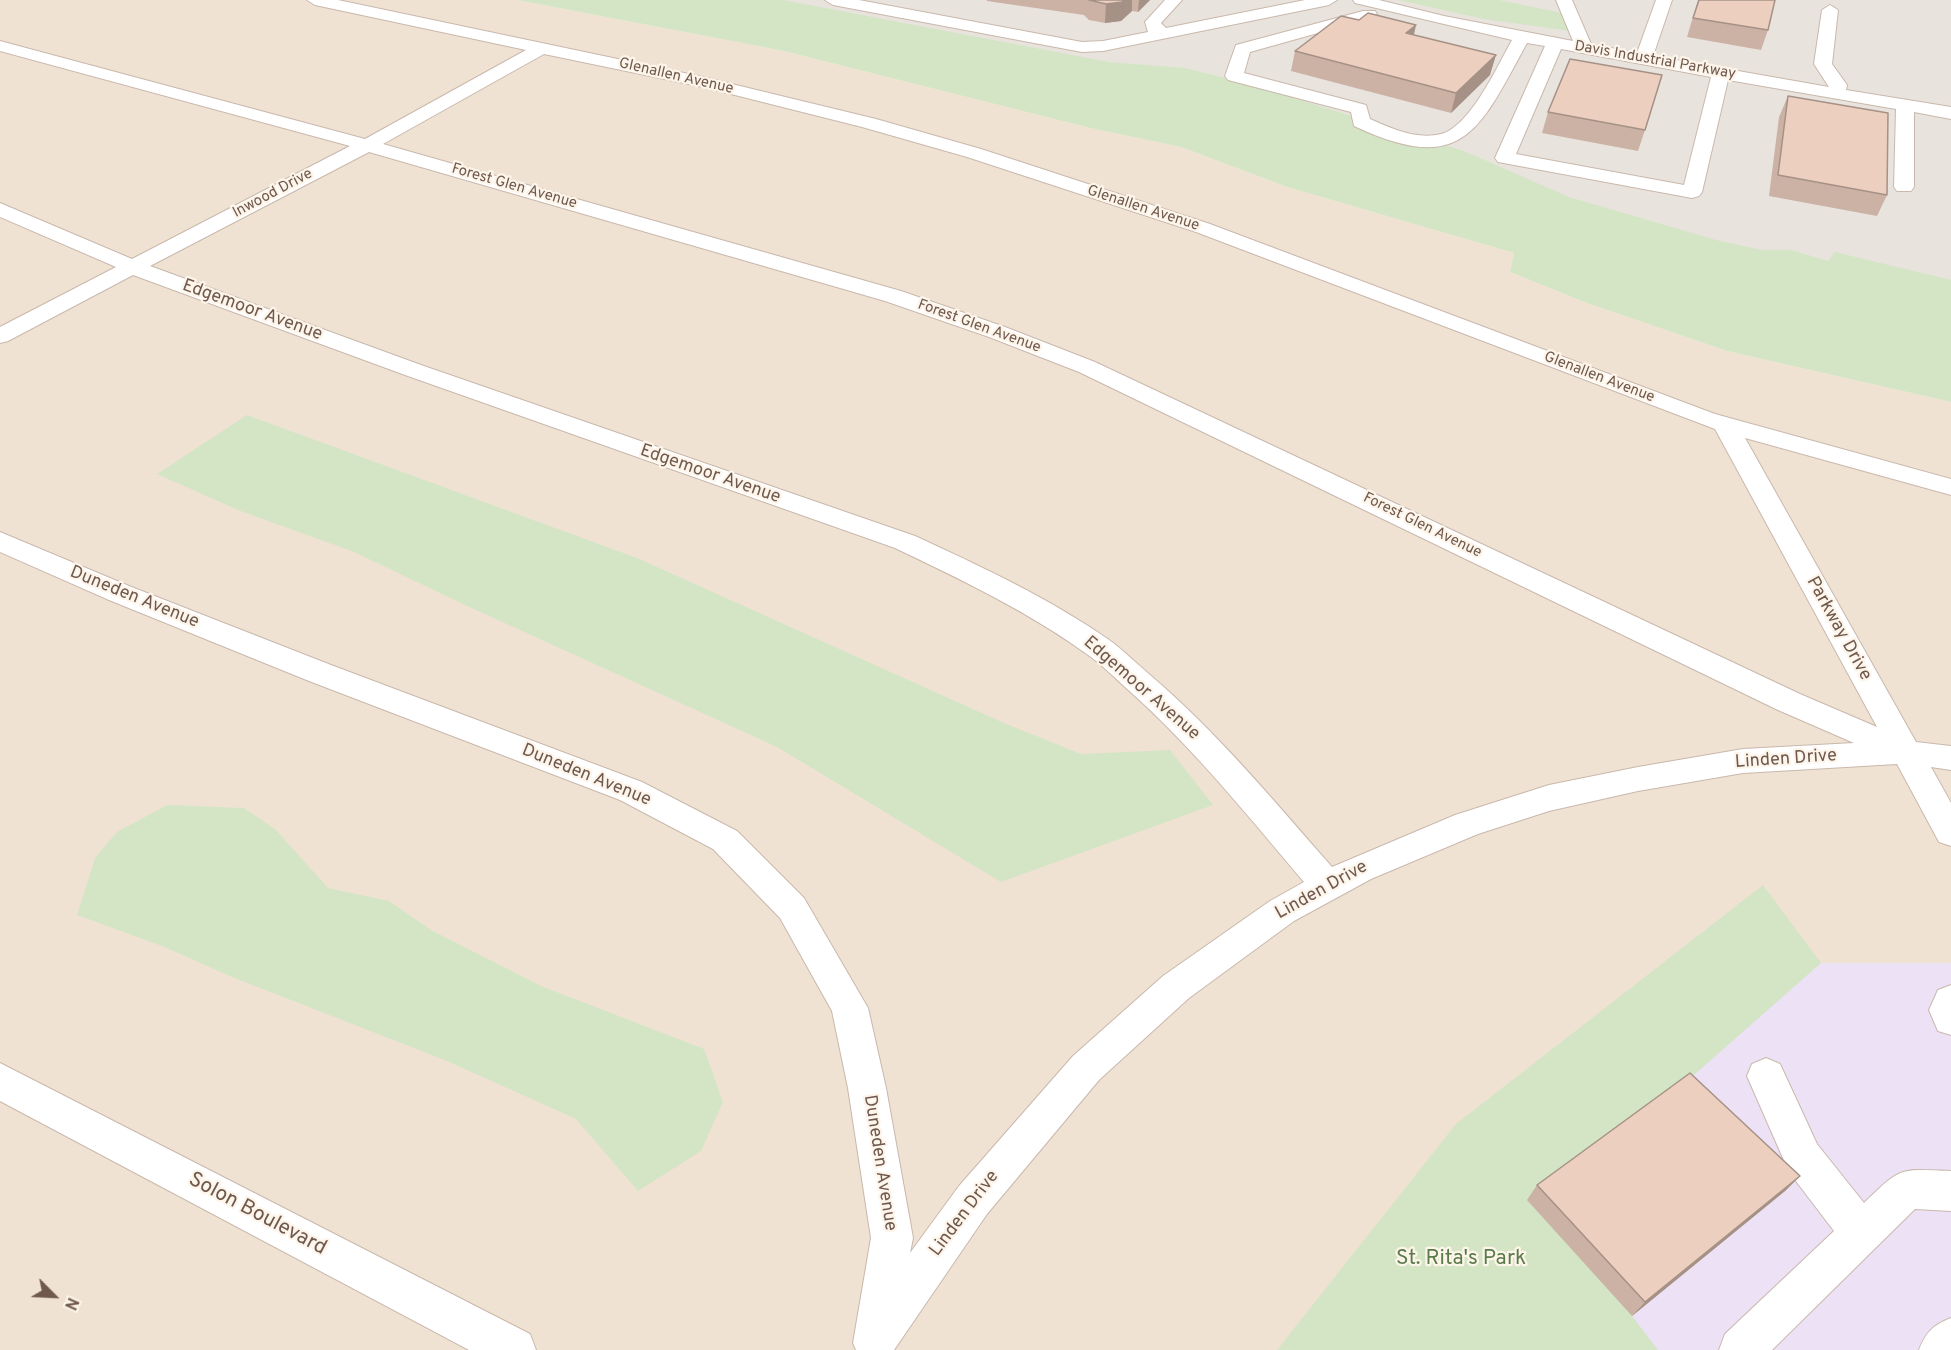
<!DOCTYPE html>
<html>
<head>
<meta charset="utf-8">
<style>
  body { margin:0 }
  #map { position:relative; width:1951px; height:1350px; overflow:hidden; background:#f9f0e4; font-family:Overpass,sans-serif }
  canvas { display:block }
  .north { position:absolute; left:24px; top:1266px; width:60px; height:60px; -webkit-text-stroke:4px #fdf5ea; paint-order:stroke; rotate:114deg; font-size:16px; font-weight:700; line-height:24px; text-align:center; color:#6f584d }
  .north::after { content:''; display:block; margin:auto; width:21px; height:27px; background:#6f584d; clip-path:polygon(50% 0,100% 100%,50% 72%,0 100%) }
</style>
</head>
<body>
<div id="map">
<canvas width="1951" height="1350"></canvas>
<div class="north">N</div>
</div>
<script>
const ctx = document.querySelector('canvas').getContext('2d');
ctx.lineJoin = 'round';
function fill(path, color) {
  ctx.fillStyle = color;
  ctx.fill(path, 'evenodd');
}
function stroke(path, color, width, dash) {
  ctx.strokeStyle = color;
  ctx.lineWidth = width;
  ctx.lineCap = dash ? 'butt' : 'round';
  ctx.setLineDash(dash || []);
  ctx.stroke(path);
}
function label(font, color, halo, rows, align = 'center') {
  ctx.font = font + ' Overpass,sans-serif';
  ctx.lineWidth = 4.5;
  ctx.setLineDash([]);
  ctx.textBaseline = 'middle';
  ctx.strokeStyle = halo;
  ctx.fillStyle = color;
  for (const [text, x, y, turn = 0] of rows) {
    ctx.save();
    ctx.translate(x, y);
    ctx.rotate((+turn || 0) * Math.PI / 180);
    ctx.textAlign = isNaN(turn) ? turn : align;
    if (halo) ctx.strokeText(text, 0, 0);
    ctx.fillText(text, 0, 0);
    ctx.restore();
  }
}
fill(new Path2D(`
  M0,0H517L784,51L1090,128L1181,147L1287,187L1514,253L1510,272L1587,303L1727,351L1951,402V1350H0Z`), '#f0e2d3');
fill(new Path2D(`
  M779,0H1951V313Z`), '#e9e3de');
fill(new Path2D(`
  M1821,963H1951V1350H1647L1527,1200Z`), '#ede1f6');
fill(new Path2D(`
  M517,0H783L1109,62L1185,68L1242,82L1464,151L1569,197L1716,240L1762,250H1791L1828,261L1835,252L1951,280V402L1727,351L1587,303L1510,272L1514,253L1287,187L1181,147L1090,128L784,51Z
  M1398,0H1499L1562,13L1571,31L1484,19Z
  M247,415L637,558L1004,723L1081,754L1170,750L1213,805L1001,882L777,747L465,605L354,552L238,510L157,474Z
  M167,805L244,808L275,829L328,888L389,901L431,930L541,986L704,1049L723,1102L701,1151L638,1191L576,1119L447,1061L232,977L167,948L77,915L95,858L117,832Z
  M1763,885L1821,963L1678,1089L1632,1316L1658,1350H1277L1456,1124Z`), '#d3e5c4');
const minor = new Path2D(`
  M307,0H338L703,77L876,119L981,149L1210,224L1715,414L1951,479V495L1745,438L1916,742L1951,746V770L1931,767L1951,803V846L1939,842L1897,764L1743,773L1638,791L1549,811L1478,834L1371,879L1294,921L1189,998L1099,1080L987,1214L894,1350H856L853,1343L871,1238L848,1088L832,1011L780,918L713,849L620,800L309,681L109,600L0,552V532L129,586L331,665L642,782L737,831L804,898L868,1008L886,1088L913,1238L910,1253L959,1186L1073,1056L1163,976L1270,901L1304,882C1247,815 1192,746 1125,687C1114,677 1103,666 1091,657C1031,613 962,580 895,548L405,375L133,275L8,341L0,343V327L116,267L0,217V203L132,259L350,146L0,51V41L365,139L526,50L315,5ZM544,54L703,87L862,127L967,157L1196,232L1715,429L1877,727L1800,694L1095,362L1005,327L901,291L383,144ZM369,152L885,301L989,337L1079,372L1778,710L1854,743L1743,749L1638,767L1549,785L1455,815L1332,867C1274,801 1217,732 1150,675C1137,664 1125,652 1112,642C1051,599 982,567 915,536L421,365L150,266Z
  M825,0H859L1082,42L1103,41L1148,32L1145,22L1165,0H1182L1161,23L1166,28L1305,0H1337L1329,5L1103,51L1082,52L833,5Z
  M1353,0H1379L1444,16L1573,41L1556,0H1572L1591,44L1637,53L1656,0H1672L1653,56L1829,87L1814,64L1822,10L1830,5L1838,10L1832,64L1847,85L1846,90L1951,107V119L1914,112V187L1911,191H1897L1894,187L1896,109L1728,80L1702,192L1699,196L1692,198L1498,162L1495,158L1545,46L1527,43C1479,131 1463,177 1354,126L1351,112L1228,80L1225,76L1236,45L1363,11H1375L1377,14L1375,17L1250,52L1244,73L1366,105L1370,119C1392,129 1417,140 1441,134C1470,127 1498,65 1512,40L1355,3ZM1561,49L1711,77L1684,185L1516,154Z
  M1951,985V1035L1938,1031L1929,1010L1938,990Z
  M1766,1058L1780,1064L1817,1144L1864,1203C1902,1166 1899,1169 1951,1171V1211L1915,1209L1772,1350H1719L1725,1334L1834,1231L1789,1172L1747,1076L1752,1064Z
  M0,1063L530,1334L536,1350H469L0,1101Z
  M1951,1318V1350H1919C1926,1332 1933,1325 1951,1318Z`);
stroke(minor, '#c9b8ac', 2);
fill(minor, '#fff');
fill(new Path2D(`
  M987,0H1150L1138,12L1132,11L1121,21L1105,23L1089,20L1084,15L987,1Z
  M1698,0H1775L1768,30L1761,50L1687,37Z
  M1414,35L1490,75L1451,113L1291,71L1295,51Z
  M1788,96L1887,195L1877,216L1769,196L1779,117Z
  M1548,112L1645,130L1638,151L1542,133Z
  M1800,1176L1785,1191L1632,1316L1527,1200L1537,1185Z`), '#cbb2a4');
fill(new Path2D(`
  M1124,0H1132V11L1121,21L1105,23L1106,4Z
  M1139,0H1150L1138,12Z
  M1416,25L1412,44L1406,33Z
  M1496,55L1490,75L1451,113L1456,93Z
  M1800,1176L1785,1191L1632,1316L1645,1302Z`), '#a59186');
const building = new Path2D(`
  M1089,0H1124L1122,2L1106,4Z
  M1699,0H1775L1768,30L1693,18Z
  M1368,13L1416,25L1406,33L1496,55L1456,93L1295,51L1341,16L1359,20Z
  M1570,59L1662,75L1645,130L1548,112Z
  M1788,96L1888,113L1887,195L1778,175Z
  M1690,1073L1800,1176L1645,1302L1537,1185Z`);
fill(building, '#eccfbf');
stroke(building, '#a59186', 1.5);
label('15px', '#6f584d', '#fdf5ea', [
  ["Davis Industrial Parkway",1655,61,10],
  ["Glenallen Avenue",676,77,13],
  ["Forest Glen Avenue",514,187,16],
  ["Inwood Drive",273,194,-28],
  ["Glenallen Avenue",1143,209,18],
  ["Forest Glen Avenue",979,327,20],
  ["Glenallen Avenue",1599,378,21],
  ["Forest Glen Avenue",1422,526,26]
]);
label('18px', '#6f584d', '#fdf5ea', [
  ["Edgemoor Avenue",252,311,20],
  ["Edgemoor Avenue",710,475,19],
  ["Duneden Avenue",134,598,22],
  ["Parkway Drive",1838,629,61],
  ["Edgemoor Avenue",1141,689,41],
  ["Linden Drive",1786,760,-4],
  ["Duneden Avenue",586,776,22],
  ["Linden Drive",1322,891,-29],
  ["Duneden Avenue",879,1163,81],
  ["Linden Drive",965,1214,-53]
]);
label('21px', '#6f584d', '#fdf5ea', [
  ["Solon Boulevard",257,1215,28]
]);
label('21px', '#597a49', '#fdf5ea', [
  ["St. Rita's Park",1461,1260]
]);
</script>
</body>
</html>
